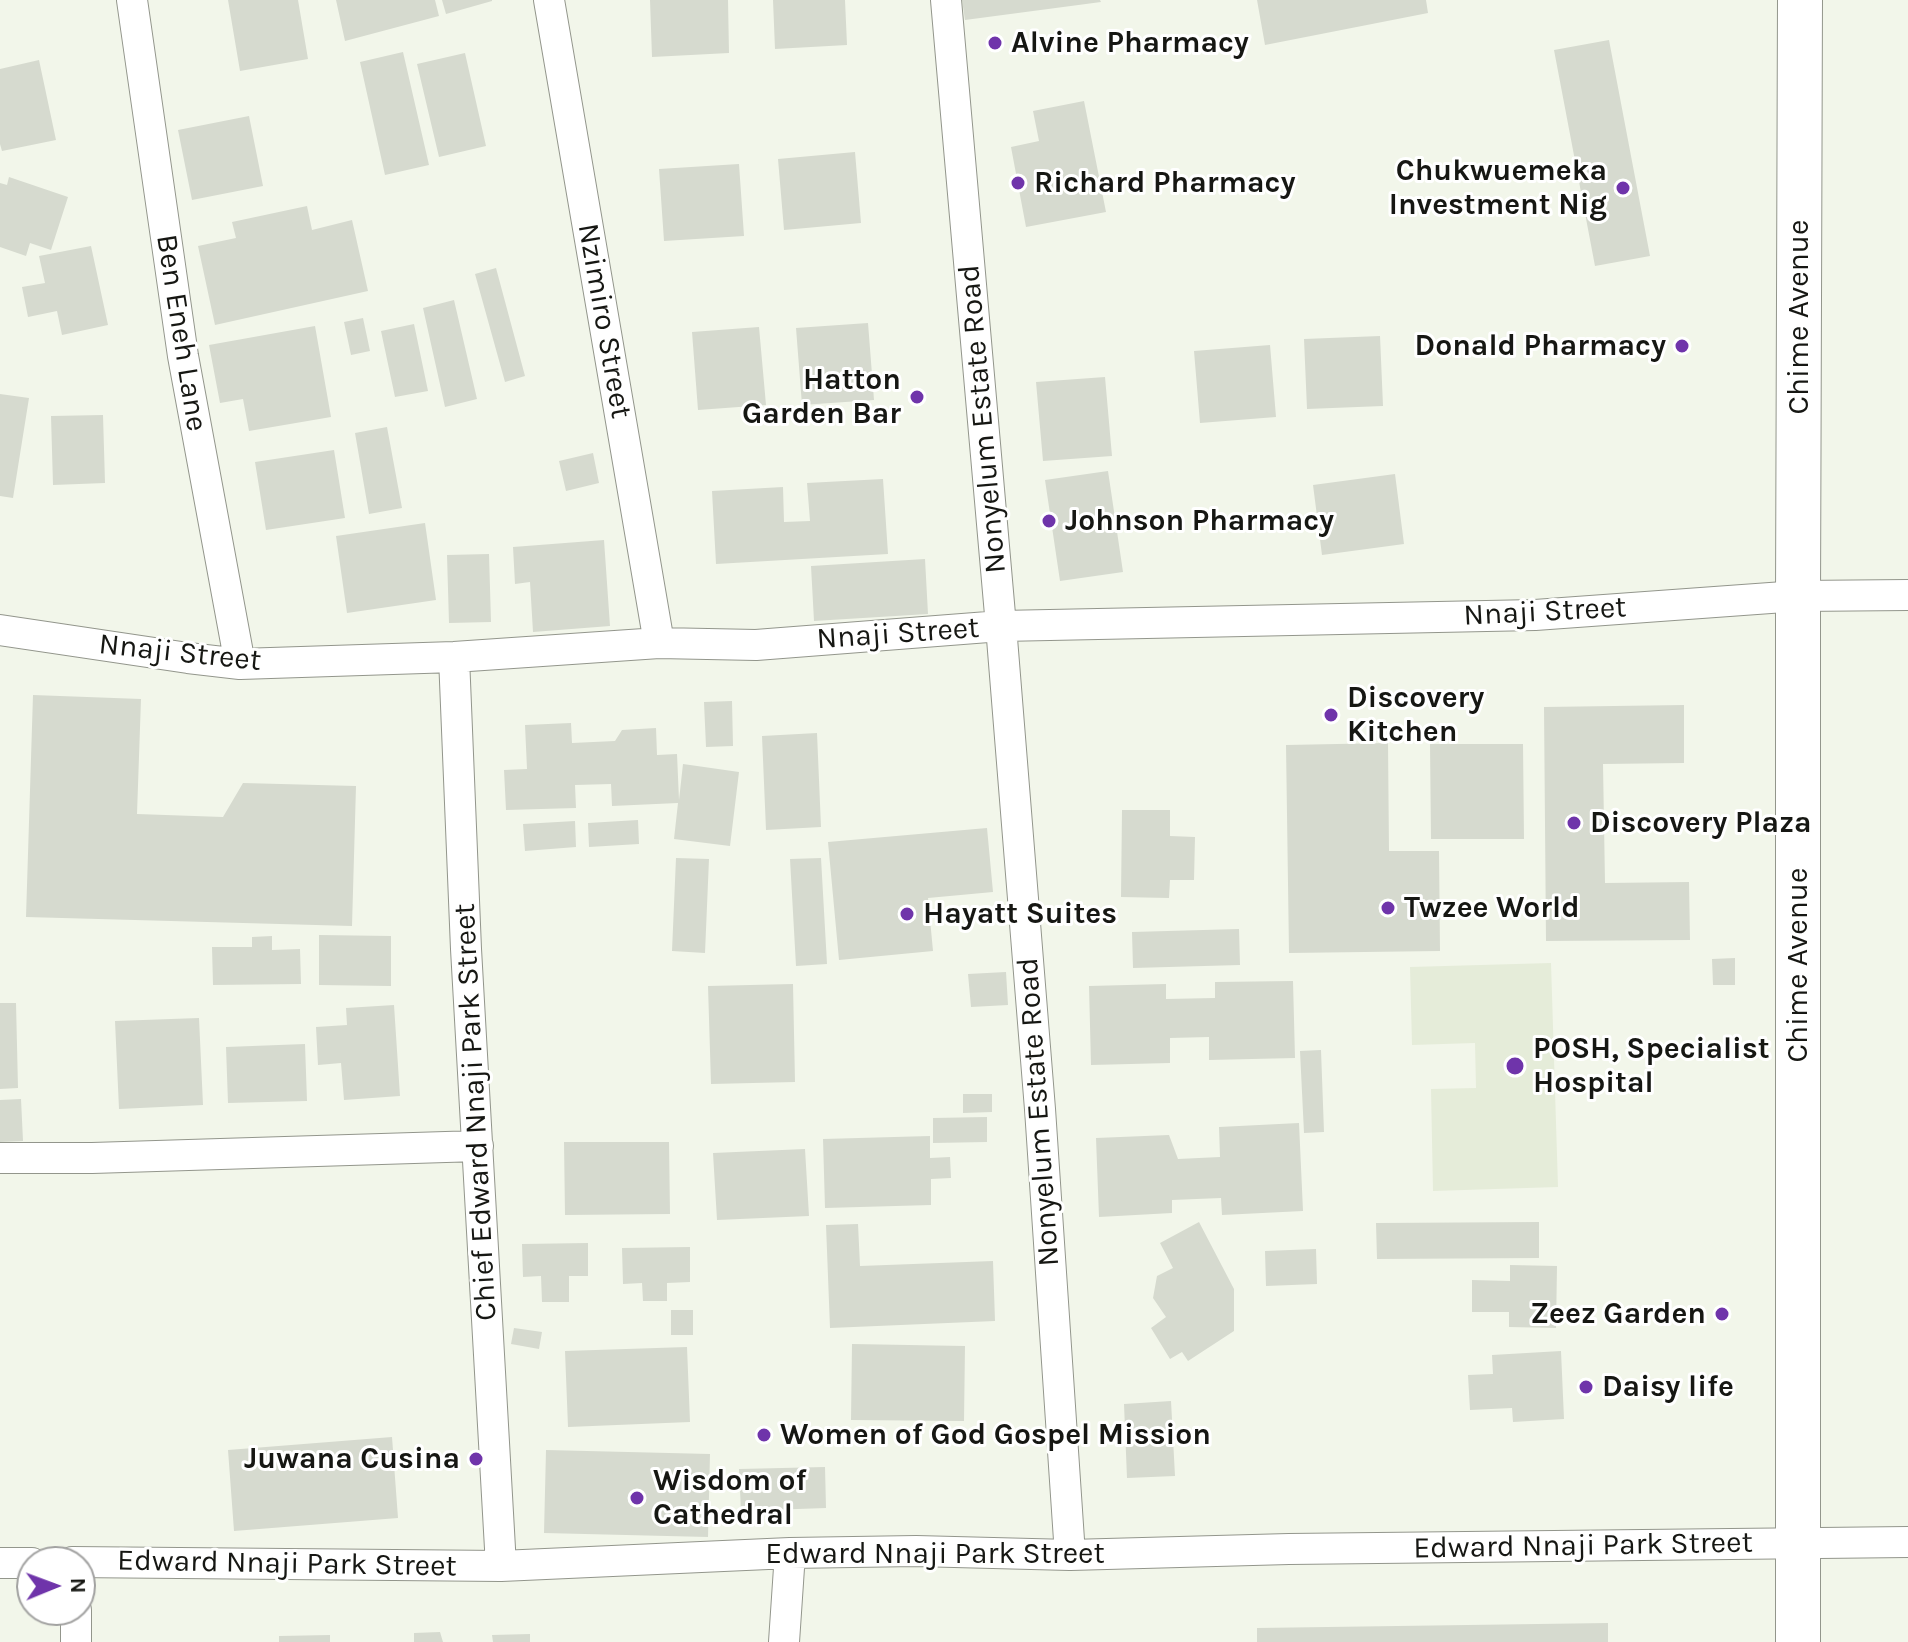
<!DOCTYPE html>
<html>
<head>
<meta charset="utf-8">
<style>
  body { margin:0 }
  #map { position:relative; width:1908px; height:1642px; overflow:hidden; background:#f2f6ea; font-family:Karla,sans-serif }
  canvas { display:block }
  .north { position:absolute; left:16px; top:1546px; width:80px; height:80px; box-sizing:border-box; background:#fff; border:2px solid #a2a2a1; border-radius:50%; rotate:89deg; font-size:22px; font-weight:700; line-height:32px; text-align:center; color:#161713 }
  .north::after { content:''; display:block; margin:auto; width:28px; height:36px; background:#6f34aa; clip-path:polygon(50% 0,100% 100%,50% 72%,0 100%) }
</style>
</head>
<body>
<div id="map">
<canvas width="1908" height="1642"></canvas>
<div class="north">N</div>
</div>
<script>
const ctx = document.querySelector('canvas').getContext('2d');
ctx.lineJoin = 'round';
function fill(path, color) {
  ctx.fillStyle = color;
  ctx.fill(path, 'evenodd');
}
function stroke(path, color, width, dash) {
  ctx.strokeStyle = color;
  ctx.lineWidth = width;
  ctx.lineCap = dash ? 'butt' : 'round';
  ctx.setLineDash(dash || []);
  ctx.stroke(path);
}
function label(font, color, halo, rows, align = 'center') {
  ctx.font = font + ' Karla,sans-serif';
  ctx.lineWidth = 6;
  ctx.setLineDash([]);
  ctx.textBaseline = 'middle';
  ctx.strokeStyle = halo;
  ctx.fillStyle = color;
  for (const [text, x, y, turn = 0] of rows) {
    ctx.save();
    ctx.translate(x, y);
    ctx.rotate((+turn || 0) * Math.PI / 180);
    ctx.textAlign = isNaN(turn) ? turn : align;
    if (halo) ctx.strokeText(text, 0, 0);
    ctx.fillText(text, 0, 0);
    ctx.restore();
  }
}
fill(new Path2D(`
  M1551,963L1558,1187L1433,1191L1431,1089L1476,1088L1475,1043L1412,1045L1410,967Z`), '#e5ecd9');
fill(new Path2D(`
  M228,0H298L308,59L240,71Z
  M336,0H435L439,16L345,41Z
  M442,0H492V1L446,14Z
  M650,0H728L729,53L652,57Z
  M773,0H845L847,45L775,49Z
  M962,0H1100L1101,2L965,20Z
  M1257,0H1426L1428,13L1265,45Z
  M1609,40L1650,256L1595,266L1554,50Z
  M403,52L429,165L385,175L360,62Z
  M465,53L486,146L439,157L417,64Z
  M39,60L56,140L2,151L0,144V69Z
  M1084,101L1106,212L1026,227L1011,147L1039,141L1033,111Z
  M249,116L263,186L192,200L178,130Z
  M855,152L861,223L784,230L778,159Z
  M739,164L744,236L664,241L659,169Z
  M9,177L68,197L51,250L30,243L26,256L0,247V183L7,185Z
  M307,206L312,230L352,220L368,291L215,325L198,246L236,238L232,222Z
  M91,246L108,325L62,335L57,311L28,317L22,287L45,283L39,256Z
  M496,268L525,376L505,382L475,274Z
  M454,300L477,399L445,407L423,308Z
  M363,318L370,351L351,355L344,322Z
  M868,323L874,400L802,405L796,328Z
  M414,324L428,391L395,397L381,331Z
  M315,326L331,417L249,431L243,399L220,403L209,345Z
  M759,327L766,405L698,410L692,332Z
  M1380,336L1383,406L1307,409L1304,339Z
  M1270,345L1276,417L1200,423L1194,351Z
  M1105,377L1112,456L1043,461L1036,382Z
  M0,394L29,398L13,498L0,496Z
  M103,415L105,483L53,485L51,416Z
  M387,427L402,508L369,514L355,433Z
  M334,450L345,518L266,530L255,462Z
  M593,453L599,483L566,491L559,461Z
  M1108,471L1123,572L1060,581L1045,480Z
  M1395,474L1404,544L1322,555L1313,485Z
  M883,479L888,554L716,564L712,491L783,487L784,522L810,521L807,483Z
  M425,523L436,600L347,613L336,536Z
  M604,540L610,626L533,632L530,582L515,584L513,547Z
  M489,554L491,622L449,623L447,555Z
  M925,559L928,614L814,621L811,566Z
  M33,695L141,699L137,814L223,817L243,783L356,786L352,926L26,917Z
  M732,701L733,746L706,747L704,702Z
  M1684,705V763L1603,764L1605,883L1689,882L1690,940L1546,941L1544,707Z
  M571,723L572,743L615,741L622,730L656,728L657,755L677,754L679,800L683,764L739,772L730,846L674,839L678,803L612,806L611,784L575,785L576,808L506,810L504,770L527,769L525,725Z
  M817,733L821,827L766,830L762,736Z
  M1388,743L1389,851H1439L1440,951L1289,953L1286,745Z
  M1430,744H1523L1524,839H1431Z
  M1122,810H1170V836L1195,837L1194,880H1170L1169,898L1121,897Z
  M638,820L639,844L589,847L588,823Z
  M575,821L576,847L525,851L523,824Z
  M987,828L993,892L928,898L933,951L839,960L828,842Z
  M676,858L709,859L705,953L672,951Z
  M821,858L827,964L796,966L790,859Z
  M1239,929L1240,965L1133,968L1132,932Z
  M319,935L391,936V986L319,985Z
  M272,936V950L300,949L301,984L213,985L212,947H252V937Z
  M1735,958V985H1713L1712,959Z
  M1006,972L1008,1005L971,1007L968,974Z
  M1293,981L1295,1058L1209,1060V1037L1170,1038V1063L1091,1065L1089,986L1166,984V999L1215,998V982Z
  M793,984L795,1082L711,1084L708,986Z
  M0,1003H16L18,1088L0,1089Z
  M394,1005L400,1096L344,1100L341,1063L318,1065L316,1027L347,1025L346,1008Z
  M199,1018L203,1105L119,1109L115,1021Z
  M305,1044L307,1101L228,1103L226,1047Z
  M1321,1050L1324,1132L1304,1133L1300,1051Z
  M963,1094H992V1112L963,1113Z
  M21,1099L23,1141L0,1142V1100Z
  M987,1117V1142L933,1143V1118Z
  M1299,1123L1303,1211L1222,1215L1221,1198L1172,1200V1213L1099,1217L1096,1138L1169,1135L1178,1159L1220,1157L1219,1127Z
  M930,1136V1158L950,1157L951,1178L931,1179V1205L825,1208L823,1139Z
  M564,1142H669L670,1214L565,1215Z
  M805,1149L809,1216L717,1220L713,1153Z
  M1199,1222L1234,1289V1331L1188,1361L1182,1352L1170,1359L1151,1328L1166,1317L1153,1298L1157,1276L1173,1268L1160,1243Z
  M1539,1222V1258L1377,1259L1376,1223Z
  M858,1224L860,1266L993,1261L995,1321L830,1328L826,1225Z
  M588,1243V1276H569V1302H542L541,1276L523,1277L522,1244Z
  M690,1247V1282L667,1283V1301H643L642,1283L623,1284L622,1248Z
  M1316,1249L1317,1284L1266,1286L1265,1251Z
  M1510,1265L1557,1266L1556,1328L1509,1327V1312H1472V1280L1510,1281Z
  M671,1310H693V1335H671Z
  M514,1328L542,1332L539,1349L511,1344Z
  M852,1344L965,1346L964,1421L851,1420Z
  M687,1347L690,1422L568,1427L565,1351Z
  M1561,1351L1564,1419L1513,1422L1512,1408L1470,1410L1468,1375L1493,1374L1492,1355Z
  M1171,1401L1175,1476L1127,1478L1124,1404Z
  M392,1437L398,1518L234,1531L228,1450Z
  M546,1450L710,1454L708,1537L544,1533Z
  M825,1467L826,1508L741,1511L739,1469Z
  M1608,1623V1642H1257V1628Z
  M440,1632L443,1642H414V1633Z
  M530,1634V1642H493L492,1635Z
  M330,1635V1642H279V1636Z`), '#d6dacf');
const street = new Path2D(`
  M132,0L183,356L240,664
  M549,0L659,643
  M946,0L1001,626L1040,1109L1070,1555
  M0,630L188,658L240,664L454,657L659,643L756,645L1001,626L1535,615L1798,596L1908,595
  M454,657L466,949L501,1566
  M0,1158H92L478,1146
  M72,1562L501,1566L790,1553L916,1551L1070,1555L1289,1549L1908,1542
  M0,1563H32
  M76,1642V1610
  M784,1642L790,1553`);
const primary = new Path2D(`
  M1798,1642V596L1800,0`);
stroke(street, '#93968c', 32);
stroke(primary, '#93968c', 46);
stroke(street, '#fff', 30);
stroke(primary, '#fff', 44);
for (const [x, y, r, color] of [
  [995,43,8,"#6f34aa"],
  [1018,183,8,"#6f34aa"],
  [1623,188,8,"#6f34aa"],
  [1682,346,8,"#6f34aa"],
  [917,397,8,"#6f34aa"],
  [1049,521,8,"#6f34aa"],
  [1331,715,8,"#6f34aa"],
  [1574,823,8,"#6f34aa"],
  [1388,908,8,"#6f34aa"],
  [907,914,8,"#6f34aa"],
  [1515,1066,10,"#6f34aa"],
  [1722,1314,8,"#6f34aa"],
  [1586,1387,8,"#6f34aa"],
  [764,1435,8,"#6f34aa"],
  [476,1459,8,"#6f34aa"],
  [637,1498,8,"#6f34aa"]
]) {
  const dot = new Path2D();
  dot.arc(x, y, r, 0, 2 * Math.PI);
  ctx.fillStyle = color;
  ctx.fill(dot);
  stroke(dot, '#fff', 3);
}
label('bold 30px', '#161713', '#fff', [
  ["Alvine Pharmacy",1011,43],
  ["Chukwuemeka",1607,171,"right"],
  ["Investment Nig",1607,205,"right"],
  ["Richard Pharmacy",1034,183],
  ["Donald Pharmacy",1666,346,"right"],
  ["Hatton",901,380,"right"],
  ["Garden Bar",901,414,"right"],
  ["Johnson Pharmacy",1065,521],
  ["Discovery",1347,698],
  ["Kitchen",1347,732],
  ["Discovery Plaza",1590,823],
  ["Twzee World",1404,908],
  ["Hayatt Suites",923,914],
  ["POSH, Specialist",1533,1049],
  ["Hospital",1533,1083],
  ["Zeez Garden",1706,1314,"right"],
  ["Daisy life",1602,1387],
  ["Women of God Gospel Mission",780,1435],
  ["Juwana Cusina",460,1459,"right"],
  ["Wisdom of",653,1481],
  ["Cathedral",653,1515]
], 'left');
label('30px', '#161713', '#fff', [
  ["Chime Avenue",1799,317,-90],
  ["Nzimiro Street",604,321,80],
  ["Ben Eneh Lane",181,333,81],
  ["Nonyelum Estate Road",983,419,-95],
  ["Nnaji Street",1545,612,-3],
  ["Nnaji Street",898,634,-4],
  ["Nnaji Street",180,653,6],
  ["Chime Avenue",1798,965,-90],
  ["Chief Edward Nnaji Park Street",476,1112,-93],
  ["Nonyelum Estate Road",1039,1112,-94],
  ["Edward Nnaji Park Street",1583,1546,-1],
  ["Edward Nnaji Park Street",935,1554],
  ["Edward Nnaji Park Street",287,1564,1]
]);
</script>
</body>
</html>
